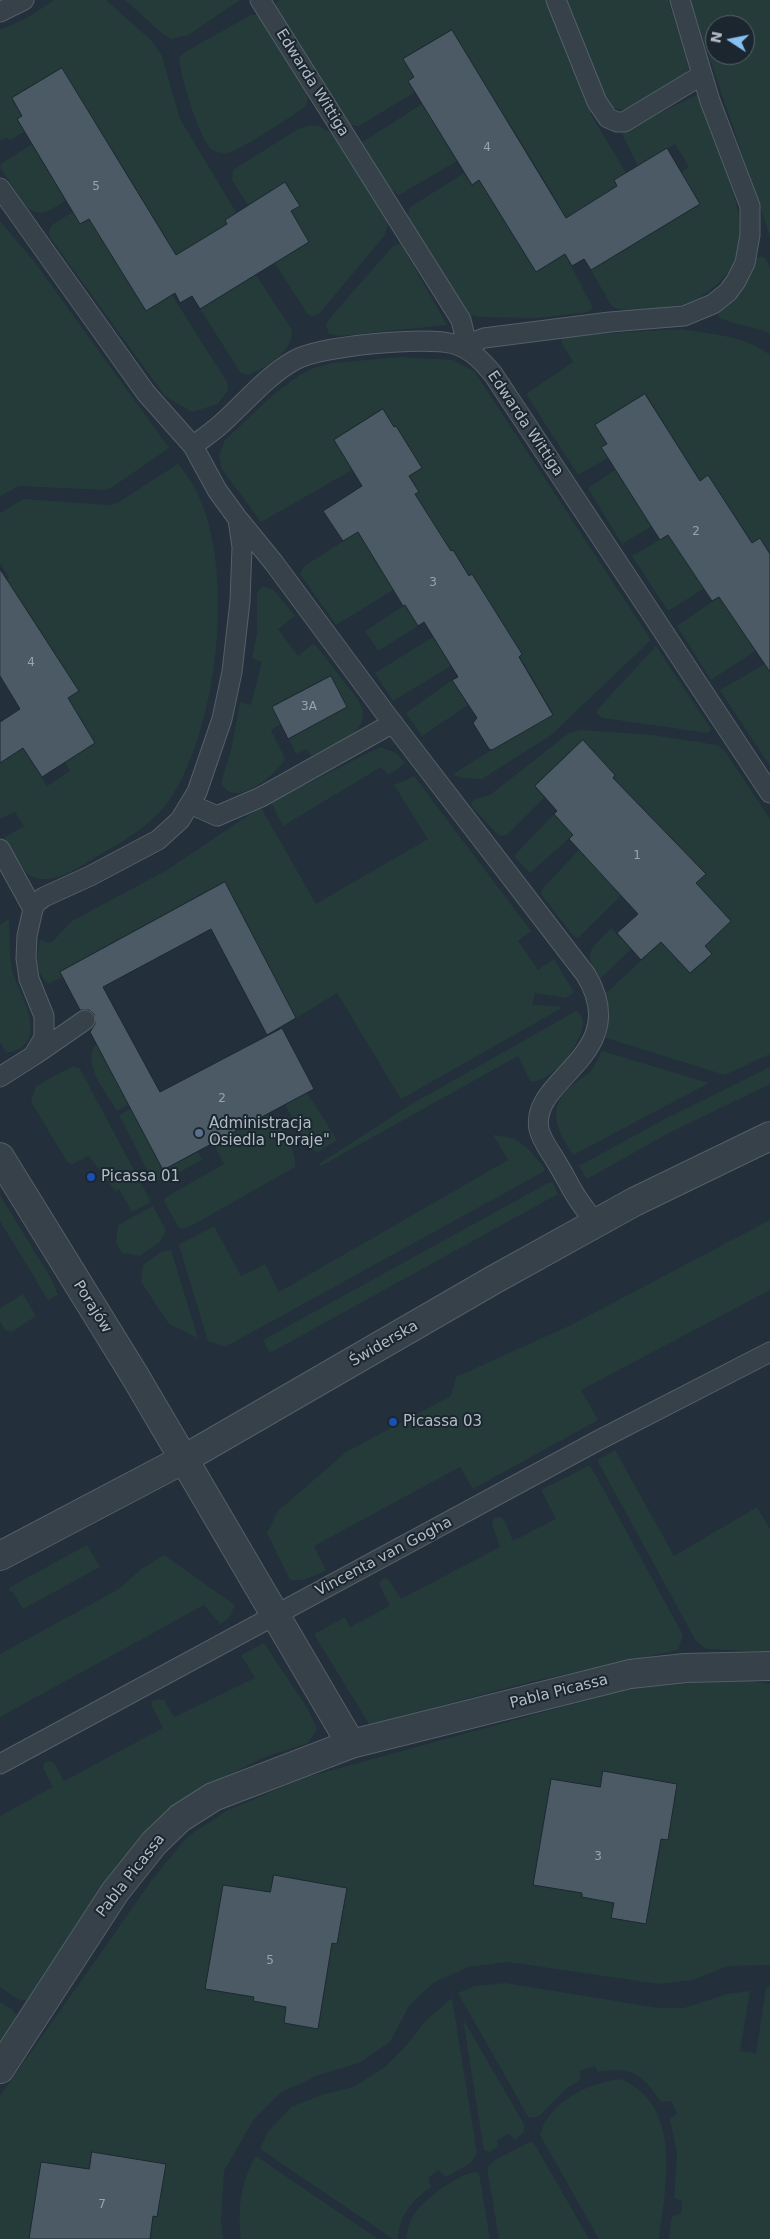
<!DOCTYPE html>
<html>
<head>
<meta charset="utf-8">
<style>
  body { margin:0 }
  #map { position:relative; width:770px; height:2239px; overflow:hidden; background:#232f3a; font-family:"DejaVu Sans",sans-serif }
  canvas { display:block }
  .north { position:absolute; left:705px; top:15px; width:50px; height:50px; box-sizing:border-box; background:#1b262f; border:1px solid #57626b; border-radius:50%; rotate:281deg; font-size:14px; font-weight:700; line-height:20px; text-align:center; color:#b1bcc6 }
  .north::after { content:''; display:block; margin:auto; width:18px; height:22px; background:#88c0f4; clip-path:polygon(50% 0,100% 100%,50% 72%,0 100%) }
</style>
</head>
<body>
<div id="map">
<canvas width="770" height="2239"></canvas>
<div class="north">N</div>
</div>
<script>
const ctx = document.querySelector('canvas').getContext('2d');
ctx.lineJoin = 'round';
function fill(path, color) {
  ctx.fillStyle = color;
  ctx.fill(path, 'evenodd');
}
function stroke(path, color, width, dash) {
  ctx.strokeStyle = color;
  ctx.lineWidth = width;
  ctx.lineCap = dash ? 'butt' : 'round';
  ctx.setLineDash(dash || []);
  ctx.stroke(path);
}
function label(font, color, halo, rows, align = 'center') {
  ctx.font = font + ' "DejaVu Sans",sans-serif';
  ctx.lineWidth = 4;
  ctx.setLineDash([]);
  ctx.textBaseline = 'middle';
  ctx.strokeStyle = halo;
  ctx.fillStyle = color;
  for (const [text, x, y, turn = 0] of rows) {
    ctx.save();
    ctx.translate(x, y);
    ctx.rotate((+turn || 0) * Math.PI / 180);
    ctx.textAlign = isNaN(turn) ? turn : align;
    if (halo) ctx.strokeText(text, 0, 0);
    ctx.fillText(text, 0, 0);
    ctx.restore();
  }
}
fill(new Path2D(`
  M54,0H106L152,41L162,56L180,119L236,212L225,220L227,224L170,259L168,241L115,154L22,116L17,120L24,132L10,140L7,138L0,141V30L27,18Z
  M125,0H240L188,35L172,39L164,35Z
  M280,0H546L593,118L626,173L618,187L561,221L552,207L558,203L505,116L496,122L484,82L452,30L404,59L414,77L415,92L359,126L349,125L275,8L276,2Z
  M566,0H668L688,62L689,68L685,75C670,84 634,112 618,109C610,107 607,102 603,97Z
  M690,0H770V236ZM715,25H745V55H715Z
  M251,15H258L262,18L307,92C308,97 309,101 305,106C298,113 243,148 233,151C227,154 217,154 211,149C199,138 181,77 179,59L181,55L190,49Z
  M699,94C708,118 716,142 724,166C743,219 757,261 700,297C679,310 639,314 615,308L611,305L591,270L699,205L681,172L689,167L675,144L638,166L622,134L625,130Z
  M422,104L457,161L399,195L389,188L361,143Z
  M308,126H319L331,133L386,217L388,226L384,236L319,314L313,316L308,315L275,263L309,242L291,211L300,205L285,182L248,205L232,180L233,170L298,129Z
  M32,144L66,200C53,209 40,219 26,207L0,167L2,163Z
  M464,173L471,185L479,180L536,272L565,254L593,308L588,312L538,318L479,317L470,315L408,217L409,208Z
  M73,212L89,219L146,311L172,295L227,382L228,390L218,404L192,412L165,396L154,381L49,236C47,223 63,219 73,212Z
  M0,221L33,260L169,448L111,488L104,490L19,486L0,496Z
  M398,244H401L447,325L340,336L329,334L326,325L329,319L393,246Z
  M762,256L766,259L770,268V334C754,326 735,325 719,318L718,312L742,290L755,258Z
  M256,275L292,330C294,351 265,368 248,375L241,373L200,309Z
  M682,329C710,334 747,336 770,355V554L760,538L752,543L708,475L700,481L646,394L595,425L607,444L602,447L608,458L578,475L526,394L573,362L562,344V336Z
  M401,357L453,360L474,371L651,640L550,736L482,779L461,778L453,774L552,712L472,574L469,576L453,550L451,551L415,494L419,491L409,476L421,468L382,409L334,440L352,470L261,522L221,468L219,456L225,440L275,393L300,375L313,368L332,363Z
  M178,464C243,534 221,725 170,799C153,825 122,842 96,857C77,868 47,890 27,873C17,864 11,849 4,838L24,826L15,812L0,819V763L23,748L47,786L70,771L65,762L95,743L68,698L79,691L7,580L9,578L0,563V513L24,499L110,505L117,503Z
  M615,470L623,482L632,477L660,521L622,544L588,488Z
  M358,532L393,590L336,625L300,574L304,566Z
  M668,535L711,584L668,611L632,556Z
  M264,586L274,590L295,616L278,629L298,656L314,643L359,701C376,733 334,744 311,756L307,749L296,754L289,739L347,707L331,676L272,707L281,724L271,730L285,759C276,775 234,810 221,783L232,746L240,702L251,705L262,662L252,658L257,634V592Z
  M719,597L763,646L711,680L677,626Z
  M405,605L418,626L378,651L365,631Z
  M433,637L451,666L393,701L375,673Z
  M656,646L711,729L708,733L603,718L597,714V710Z
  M770,661V766L720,690Z
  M452,680L468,705L422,736L406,713Z
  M581,730L652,735L717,745L724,750L770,819V1054L725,1075L606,1038L608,1028L605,994L661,942L690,973L712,954L705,946L696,883L705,874L613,778L615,775L583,741L535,786L545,797L507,835L499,836L473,808L471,803L475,799L490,795L569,733Z
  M380,747L396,753L405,763L389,775L381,767L283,826L271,802Z
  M414,776L531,931L518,941L538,970L554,959L574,992L566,998L535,993L532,1005L558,1006L561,1007L560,1009L401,1099L337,993L296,1018L225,882L60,972L63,977L48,984C35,971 36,957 40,940L51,943L72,921L167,870L259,808H261L316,904L428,839L394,785Z
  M554,814L573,835L530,873L514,856Z
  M579,850L633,884L578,938L574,937L541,894L543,888Z
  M9,919C10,935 9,953 12,969C16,989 46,1031 21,1048C17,1050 11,1052 7,1053L0,1042V925Z
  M611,928L631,949L600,979C581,951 591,950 611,928Z
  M576,1011C602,1024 549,1088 530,1081L518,1056L321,1166L319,1164L410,1105Z
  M96,1044L129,1104L117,1111C106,1092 81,1064 96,1044Z
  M602,1051L709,1083L573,1155C558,1131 545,1109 571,1086C577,1081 585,1077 590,1072C595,1066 598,1058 602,1051Z
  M73,1066L80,1069L151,1202L132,1212L119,1189L115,1191L89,1156L72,1164L68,1163L31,1102L36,1086Z
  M770,1067V1084L667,1134L587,1179L579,1166L663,1120Z
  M307,1093L337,1140L318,1152L310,1149L285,1105Z
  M132,1108L163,1170L198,1152L202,1160L163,1181L151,1178L119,1115Z
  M271,1113C278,1125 299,1154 295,1167L191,1226L183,1229L179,1228L164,1201L166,1197L224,1164L213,1143Z
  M493,1135C522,1137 528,1148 545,1169L543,1172L225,1347L208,1341L179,1246L180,1244L214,1226L241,1276L265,1264L279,1292L508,1160Z
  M548,1183H553L558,1194L270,1353L263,1340Z
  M0,1195L52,1280L58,1295L48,1300L0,1221Z
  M153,1206L166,1230L160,1242L140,1256L122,1253L116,1242L118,1225Z
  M770,1220V1290L581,1390L598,1420L473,1489L460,1467L314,1546L326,1571L303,1580H290L267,1533L278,1511L346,1452L451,1396L456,1377L571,1325Z
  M171,1250L198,1338L169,1324L141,1282L143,1265L161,1252Z
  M23,1294L36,1316L12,1332L5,1330L0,1322V1308Z
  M615,1450L674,1556L757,1507L770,1529V1652L706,1649L696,1641L597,1460Z
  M590,1465L683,1635L678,1650L534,1681L369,1724L314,1634L345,1617L350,1627L390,1606L379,1583L383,1579H388L401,1599L500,1547L492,1524L494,1518L501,1517L504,1520L513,1541L556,1519L541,1490Z
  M87,1545L100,1567L23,1609L13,1592L8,1591L10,1587Z
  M164,1555L235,1605L228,1619L220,1624L204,1605L0,1717V1654L119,1589L141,1569Z
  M264,1643L309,1711L317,1730L308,1743L265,1757L198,1790L30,2000C19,2003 9,1993 0,1987V1816L53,1787L43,1768L44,1763L50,1761L54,1763L64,1781L163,1728L152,1706V1701L157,1699L164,1700L174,1717L255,1678L241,1655Z
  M729,1678L770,1684V1965L728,1966L693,1980L659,1984L508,1962L468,1967L433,1983L409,2006L390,2042L359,2063L319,2075L280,2093L254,2119L224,2171L221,2220L223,2239H0V2096L152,1880L187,1837L228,1810L307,1777L650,1683Z
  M505,1983L659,2008H684L727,1994L750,1991L740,2051L756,2053L766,1988L770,1986V2239H669L672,2216L681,2214L682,2201L674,2198L677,2154L670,2119L677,2113L671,2101L661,2102C641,2074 635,2067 598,2072L595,2066L580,2071V2080L567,2088L539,2116L529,2118L458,1993L474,1986Z
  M452,1998L477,2154L471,2163L446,2177L438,2170L428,2178L431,2187C412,2200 399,2216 398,2239H393L260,2149L268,2132L291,2107L322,2095L353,2087L384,2068L405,2047L426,2020Z
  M0,2002L12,2009L18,2018L0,2045Z
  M463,2019L525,2126L523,2133L515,2140L509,2134L497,2140L498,2147L490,2152L484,2150Z
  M621,2079C683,2106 666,2186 659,2239H599L540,2135C548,2102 590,2082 621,2079Z
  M530,2142L534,2143L589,2239H499L487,2167L495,2160Z
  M256,2156L378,2239H241C237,2211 241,2180 256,2156Z
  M474,2172L479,2173L490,2239H406C407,2231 409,2223 413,2216C422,2200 456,2176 474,2172Z`), '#253b3a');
const building = new Path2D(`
  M452,30L566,218L617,186L614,180L667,148L700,204L591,270L584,259L572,266L565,254L536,272L479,180L472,185L408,81L414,77L403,59Z
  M62,68L176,255L227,224L225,220L285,182L300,206L291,211L309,242L200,309L192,296L180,303L175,293L146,311L89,219L80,224L17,119L22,116L12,98Z
  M645,394L700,481L708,475L752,543L760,538L770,554V672L719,597L712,601L668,535L660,540L601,447L607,444L595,425Z
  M383,409L394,427L396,426L422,468L409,476L419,492L415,494L451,551L453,550L469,576L472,574L522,654L519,657L553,715L492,750L489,749L473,723L477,718L452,680L458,677L424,622L418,626L405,605L403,606L358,532L343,541L323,511L362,486L334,440Z
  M0,569L79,691L68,698L95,743L42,777L23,748L0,763V722L20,709L0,676Z
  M331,676L347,707L288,739L272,707Z
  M583,740L615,775L613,778L706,874L696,883L731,921L705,946L712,954L690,973L661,942L641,960L617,933L638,914L569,839L573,835L554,814L557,811L535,786Z
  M225,882L296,1018L267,1035L211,929L103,987L160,1092L282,1028L314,1089L163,1170L90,1032L95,1024L94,1014L89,1010H80L60,972Z
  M603,1771L677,1784L668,1840L661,1839L646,1924L611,1918L614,1903L582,1897V1893L533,1885L551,1779L600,1787Z
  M274,1875L347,1888L337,1944L332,1943L318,2029L284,2023L286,2007L253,2001L254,1997L205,1989L223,1885L270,1892Z
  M92,2152L166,2164L157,2217L153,2216L150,2239H29L41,2162L89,2169Z`);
fill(building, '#4b5a65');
stroke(building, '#1d2831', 1);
const lane = new Path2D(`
  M260,0L461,320L468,349
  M556,0L597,102L608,118L617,122H624L702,75
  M0,12L24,0
  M0,188L146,393L193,446L217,490L238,519L242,547L240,601L232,672L222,719L197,792L180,820L158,840L90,876L44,897L36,903L33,909L27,936L26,958L29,979L44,1016V1038L33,1056L0,1077
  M468,349L474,342L484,338L610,322L684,316L713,304L728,292L736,281L745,263L750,235V206L710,101L680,0
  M193,446C202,439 212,432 220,425C245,403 266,376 295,360C320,346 426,336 454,344C471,349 482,361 493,374L770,793
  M239,520L274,563L388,717L586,975C634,1055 529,1078 539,1129C542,1142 551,1152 557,1163C564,1174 569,1185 576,1196C582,1206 590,1215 596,1224
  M190,804L217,816L261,797L393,723
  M0,849L33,909
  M36,1054L85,1020
  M0,1764L599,1440L770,1352`);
const street = new Path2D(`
  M0,1157L135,1376L351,1744
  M0,1556L184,1459L495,1279L634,1202L770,1136
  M0,2069L115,1892L154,1843L180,1818L213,1797L351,1744L630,1674L685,1668L770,1666`);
stroke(lane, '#545f68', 21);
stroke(street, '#545f68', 30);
stroke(lane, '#36414a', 19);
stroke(street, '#36414a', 28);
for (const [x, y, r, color] of [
  [199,1133,5,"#5c6f8a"],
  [91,1177,5,"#1a4fb4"],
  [393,1422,5,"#1a4fb4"]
]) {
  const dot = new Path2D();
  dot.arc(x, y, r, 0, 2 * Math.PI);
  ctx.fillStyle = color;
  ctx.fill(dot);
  stroke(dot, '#1b262f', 2);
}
label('12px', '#98a4ae', null, [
  ["4",487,148],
  ["5",96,187],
  ["2",696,532],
  ["3",433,583],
  ["4",31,663],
  ["3A",309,707],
  ["1",637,856],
  ["2",222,1099],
  ["3",598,1857],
  ["5",270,1961],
  ["7",102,2205]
]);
label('15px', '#b1bcc6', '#1b262f', [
  ["Edwarda Wittiga",312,83,58],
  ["Edwarda Wittiga",525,424,56],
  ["Porajów",92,1307,58],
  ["Świderska",384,1344,-30],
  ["Vincenta van Gogha",384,1557,-28],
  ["Pabla Picassa",559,1692,-14],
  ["Pabla Picassa",131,1876,-52]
]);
label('15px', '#b1bcc6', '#1b262f', [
  ["Administracja",209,1124],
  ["Osiedla \"Poraje\"",209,1141],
  ["Picassa 01",101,1177],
  ["Picassa 03",403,1422]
], 'left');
</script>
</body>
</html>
